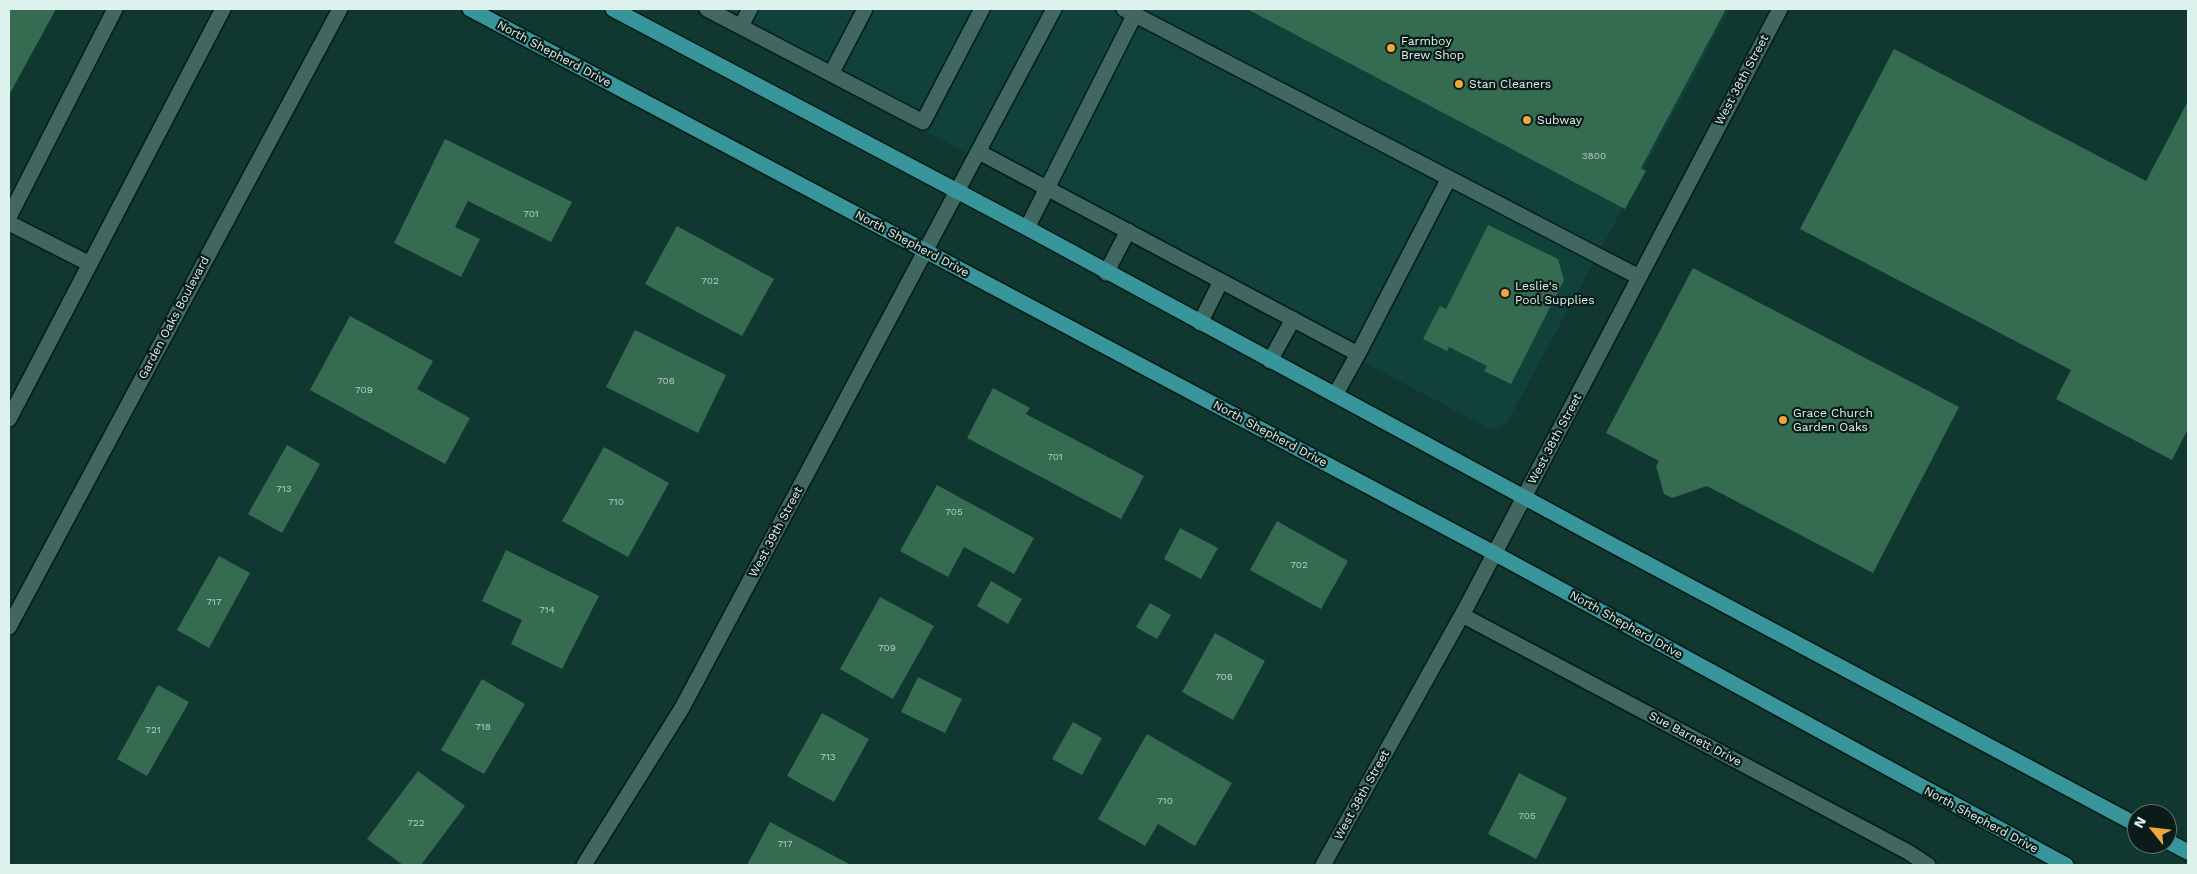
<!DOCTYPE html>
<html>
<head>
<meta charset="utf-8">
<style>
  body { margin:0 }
  #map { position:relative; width:2197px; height:874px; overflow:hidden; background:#113731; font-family:"Work Sans",sans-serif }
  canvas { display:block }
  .frame { position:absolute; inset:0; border:10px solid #ddf1ed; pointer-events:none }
  .north { position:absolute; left:2127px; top:804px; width:50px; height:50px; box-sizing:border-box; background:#0b1b18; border:1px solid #5f716d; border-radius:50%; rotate:299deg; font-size:14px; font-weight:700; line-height:20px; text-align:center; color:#ddf1ed }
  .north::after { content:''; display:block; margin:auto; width:18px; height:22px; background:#eda83b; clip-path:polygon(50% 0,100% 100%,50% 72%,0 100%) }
</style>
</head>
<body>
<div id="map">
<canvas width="2197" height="874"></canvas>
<div class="frame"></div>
<div class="north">N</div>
</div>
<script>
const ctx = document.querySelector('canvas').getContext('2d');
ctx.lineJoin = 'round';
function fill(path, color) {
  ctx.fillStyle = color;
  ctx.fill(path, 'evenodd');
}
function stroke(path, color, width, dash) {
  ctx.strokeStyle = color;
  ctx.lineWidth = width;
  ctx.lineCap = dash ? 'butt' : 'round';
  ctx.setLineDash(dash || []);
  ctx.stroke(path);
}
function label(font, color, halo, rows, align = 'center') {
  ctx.font = font + ' "Work Sans",sans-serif';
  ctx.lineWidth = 4.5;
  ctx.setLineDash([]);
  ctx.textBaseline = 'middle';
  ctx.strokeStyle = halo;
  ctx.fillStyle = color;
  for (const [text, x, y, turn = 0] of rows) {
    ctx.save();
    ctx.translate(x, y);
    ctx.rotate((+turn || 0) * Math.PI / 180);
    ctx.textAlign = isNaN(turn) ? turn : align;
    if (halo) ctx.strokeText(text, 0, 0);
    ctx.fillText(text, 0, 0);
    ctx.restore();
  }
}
fill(new Path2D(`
  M694,9H1730L1507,423L1492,430Z`), '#10423b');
fill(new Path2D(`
  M9,9H56L9,95Z
  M1247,9H1726L1641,168L1646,171L1625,209Z
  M1894,49L2146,181L2188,101V429L2172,460L2056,399L2071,370L1800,229Z
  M445,139L572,202L551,242L468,201L455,227L480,239L461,277L394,243Z
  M1488,225L1558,259L1564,280L1511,384L1484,371L1487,366L1449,347L1447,351L1423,339L1440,306L1446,309Z
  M677,226L774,279L742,336L645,284Z
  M1693,268L1959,407L1873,573L1707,486L1672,498L1664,494L1656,466L1659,461L1606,433Z
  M350,316L433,361L417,389L470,418L445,464L310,390Z
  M635,330L726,375L698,433L606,387Z
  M993,388L1030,408L1026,414L1144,476L1121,519L967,438Z
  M287,445L320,464L282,533L248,514Z
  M604,447L669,483L628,557L562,521Z
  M937,485L1034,538L1014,574L964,547L948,577L900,551Z
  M1277,521L1348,561L1321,609L1250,570Z
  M1180,528L1218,548L1201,579L1164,559Z
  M506,550L599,596L562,669L511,644L522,620L482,601Z
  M219,556L250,573L209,648L177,630Z
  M991,581L1022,599L1008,624L977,606Z
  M880,597L934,626L893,699L840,669Z
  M1150,603L1171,615L1157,639L1136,627Z
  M1215,633L1265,661L1233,720L1182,692Z
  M918,677L962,699L945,733L901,712Z
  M482,679L525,704L484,774L441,750Z
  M158,685L189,702L147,776L117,759Z
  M822,713L869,739L834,802L787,776Z
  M1073,722L1102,738L1082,775L1052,759Z
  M1147,734L1232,783L1195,846L1158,824L1145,846L1098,819Z
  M418,771L465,806L421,865H403L367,839Z
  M1519,773L1567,798L1536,859L1488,834Z
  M770,822L851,865H747Z`), '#356b50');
const minor = new Path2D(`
  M707,9L923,122L982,9
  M1124,9L1639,277
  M741,26L750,9
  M831,74L865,9
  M979,152L1358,354L1449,178
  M9,217L115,9
  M9,223L90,264
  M1027,228L1135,14
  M1106,273L1128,231
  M1200,323L1221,281
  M1270,361L1293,319
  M1335,395L1358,354
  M9,419L223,9
  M1462,615L1908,852L1928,865
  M9,627L340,9
  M584,865L682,708L1054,9
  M1323,865L1468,604L1780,9`);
const major = new Path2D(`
  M470,9L1494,553L2066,865
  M613,9L1027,228L1592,534L2137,825
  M2167,841L2188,852`);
stroke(minor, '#021d19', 18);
stroke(major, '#021d19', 18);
stroke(minor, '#426761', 15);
stroke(major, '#38969b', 15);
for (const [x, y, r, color] of [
  [1391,48,5,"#eda83b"],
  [1459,84,5,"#eda83b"],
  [1527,120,5,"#eda83b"],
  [1505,293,5,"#eda83b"],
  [1783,420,5,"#eda83b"]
]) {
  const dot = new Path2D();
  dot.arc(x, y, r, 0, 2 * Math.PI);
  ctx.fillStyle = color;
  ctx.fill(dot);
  stroke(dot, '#0b1b18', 2);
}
label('10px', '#b3d0c6', null, [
  ["3800",1594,156],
  ["701",531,214],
  ["702",710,281],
  ["706",666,381],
  ["709",364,390],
  ["701",1055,457],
  ["713",284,489],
  ["710",616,502],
  ["705",954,512],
  ["702",1299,565],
  ["717",214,602],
  ["714",547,610],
  ["709",887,648],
  ["706",1224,677],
  ["718",483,727],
  ["721",153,730],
  ["713",828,757],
  ["710",1165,801],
  ["705",1527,816],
  ["722",416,823],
  ["717",785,844]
]);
label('12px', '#ddf1ed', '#0b1b18', [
  ["Farmboy",1401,41],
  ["Brew Shop",1401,55],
  ["Stan Cleaners",1469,84],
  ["Subway",1537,120],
  ["Leslie's",1515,286],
  ["Pool Supplies",1515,300],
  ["Grace Church",1793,413],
  ["Garden Oaks",1793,427]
], 'left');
label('12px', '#ddf1ed', '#0b1b18', [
  ["North Shepherd Drive",554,54,28],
  ["West 38th Street",1742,80,-62],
  ["North Shepherd Drive",912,244,28],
  ["Garden Oaks Boulevard",174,318,-62],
  ["North Shepherd Drive",1270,434,28],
  ["West 38th Street",1555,439,-62],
  ["West 39th Street",776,532,-62],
  ["North Shepherd Drive",1626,625,29],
  ["Sue Barnett Drive",1695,739,28],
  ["West 38th Street",1362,795,-61],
  ["North Shepherd Drive",1981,820,28]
]);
</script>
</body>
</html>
